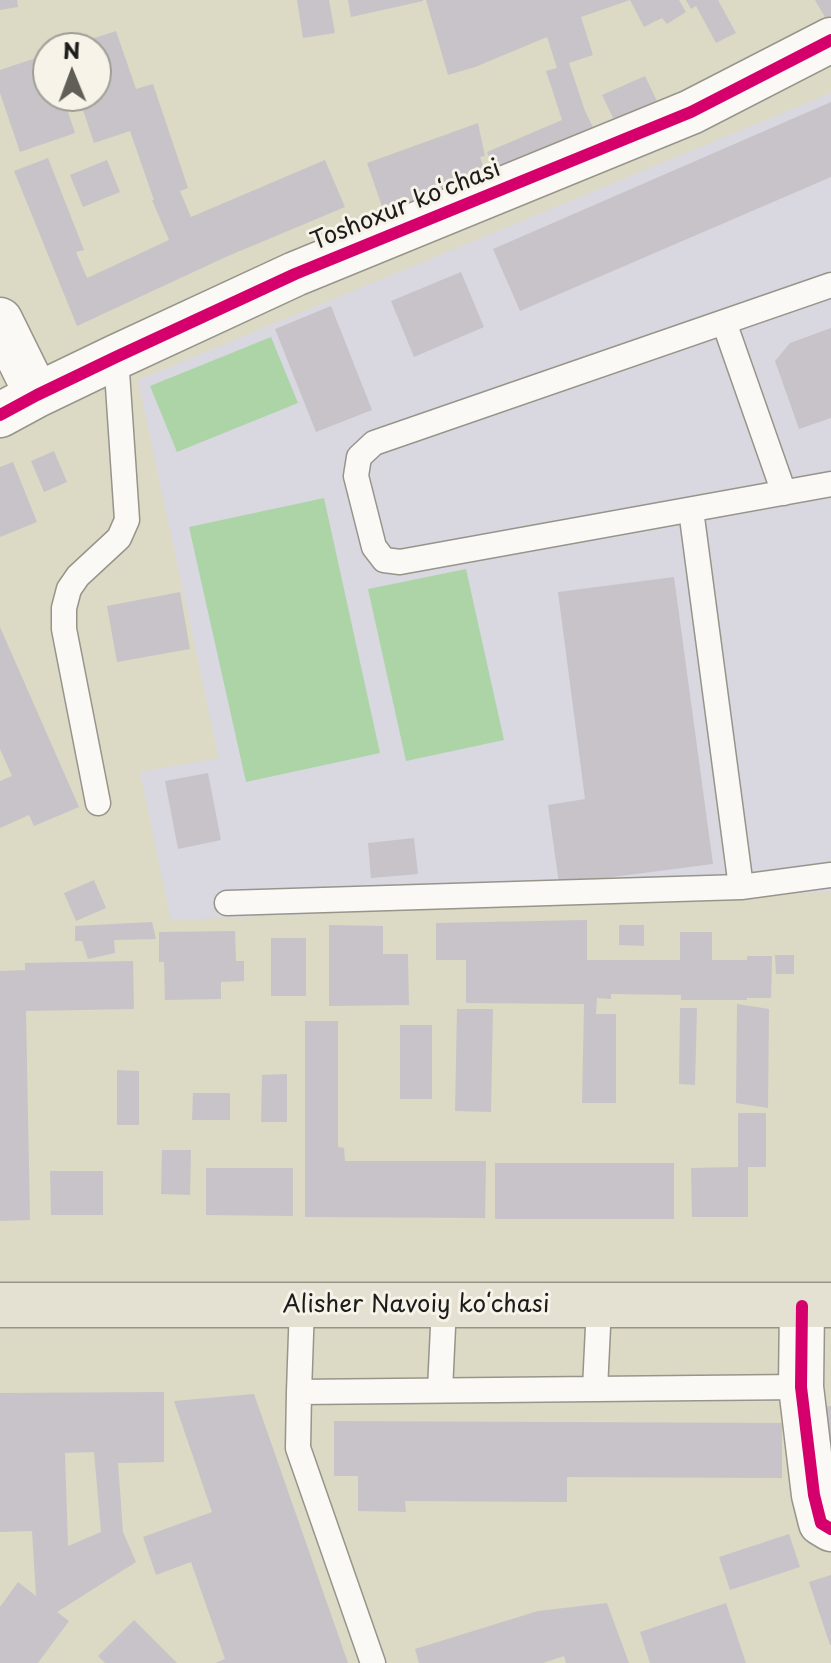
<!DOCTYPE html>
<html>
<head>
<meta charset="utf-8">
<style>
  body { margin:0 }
  #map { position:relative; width:831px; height:1663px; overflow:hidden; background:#dcd9c5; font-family:"Playpen Sans",sans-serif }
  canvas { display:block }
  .north { position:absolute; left:32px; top:32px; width:80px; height:80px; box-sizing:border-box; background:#f7f3e8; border:2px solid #9f9d96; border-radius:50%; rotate:359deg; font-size:22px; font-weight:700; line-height:32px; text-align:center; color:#1c1c1c }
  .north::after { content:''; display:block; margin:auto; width:28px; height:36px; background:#5f5e57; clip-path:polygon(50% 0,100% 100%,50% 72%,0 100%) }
</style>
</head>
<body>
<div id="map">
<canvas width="831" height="1663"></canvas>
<div class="north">N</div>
</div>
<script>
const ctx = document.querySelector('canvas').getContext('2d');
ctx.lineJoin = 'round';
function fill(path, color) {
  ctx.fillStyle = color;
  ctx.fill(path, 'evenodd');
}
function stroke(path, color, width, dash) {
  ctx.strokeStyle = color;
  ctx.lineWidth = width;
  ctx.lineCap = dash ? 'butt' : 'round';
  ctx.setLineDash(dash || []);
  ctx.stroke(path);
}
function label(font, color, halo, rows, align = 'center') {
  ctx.font = font + ' "Playpen Sans",sans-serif';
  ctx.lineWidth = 6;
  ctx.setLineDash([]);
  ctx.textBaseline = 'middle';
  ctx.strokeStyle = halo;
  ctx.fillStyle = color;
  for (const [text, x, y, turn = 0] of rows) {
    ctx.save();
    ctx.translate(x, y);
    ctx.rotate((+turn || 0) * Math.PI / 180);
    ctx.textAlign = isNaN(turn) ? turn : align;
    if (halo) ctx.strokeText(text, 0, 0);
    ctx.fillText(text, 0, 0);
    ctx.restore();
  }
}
fill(new Path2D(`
  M831,93V892L171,920L140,772L219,758L138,380Z`), '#d9d8e1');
fill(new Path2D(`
  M271,337L298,403L177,452L150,386Z
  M324,498L380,753L246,782L189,527Z
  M466,569L504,740L406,761L368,589Z`), '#acd4a7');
fill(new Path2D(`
  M0,0H17L18,7L0,10Z
  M297,0H329L335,33L303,38Z
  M348,0H423V1L351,17Z
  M426,0H679L686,12L667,24L662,18L644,27L630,0L581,17L593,55L569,63L585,111L594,129L495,172L487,152L562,120L546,71L557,68L547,37L475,67L448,75Z
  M686,0H718L736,33L716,43L696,6L691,9Z
  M815,0H831V16L826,19Z
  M116,31L136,89L153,84L188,188L180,191L191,217L325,160L345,207L228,256L77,326L14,171L48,158L84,250L76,252L87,278L169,240L152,200H154L130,131L94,143L81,104L67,109L75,133L20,152L0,93V70L48,54V96H96V48L67,47Z
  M645,76L658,103L615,122L602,95Z
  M831,102V177L520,311L493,249Z
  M478,123L485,156L480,157L486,176L384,212L367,163Z
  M107,160L120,192L83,207L70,175Z
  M461,272L484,327L414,357L391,301Z
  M331,306L372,410L316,432L275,329Z
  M831,328V418L799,429L775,361L790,343Z
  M54,451L67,482L44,492L31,461Z
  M13,462L37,522L0,537V467Z
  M674,577L713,864L559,884L548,805L585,799L558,592Z
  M180,592L190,649L117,662L107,606Z
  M0,627L79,807L34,826L29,815L0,828V781L12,776L0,749Z
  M208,773L221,840L178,849L165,781Z
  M414,838L418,874L371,878L368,843Z
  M94,880L106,908L76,921L64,893Z
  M587,920V960H680V932H712V960H747V956H772L771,998H747V1000H681V995L611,994V999L597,998L596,1014H616V1103H582L584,1004L466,1003V960H436V923Z
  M152,922L156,939L114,940L115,953L88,959L82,941H75V926Z
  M329,925L383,926V954H408L409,1005L329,1006Z
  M619,925H644V946L619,945Z
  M235,931L236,961H244V981L221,982V999L165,1000L164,962H159V932Z
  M271,938H306V996H271Z
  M775,955H794V974H776Z
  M133,961L134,1009L26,1011L30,1220L0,1221V971L25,970V963Z
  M737,1004L769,1009L768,1108L736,1103Z
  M680,1008H697L695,1085L679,1084Z
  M457,1009H493L491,1112L455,1111Z
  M305,1021H338V1147L344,1148L345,1161H486L485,1218L305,1217Z
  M400,1025H432V1099H400Z
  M117,1070L139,1071V1125H117Z
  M287,1074V1122H261L262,1075Z
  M193,1093H230V1120H192Z
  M738,1113H766V1167H748V1217H692L691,1168L738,1167Z
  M162,1150H191L190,1195L161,1194Z
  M495,1163H674V1219H495Z
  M206,1168H293V1216L206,1215Z
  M50,1171H103V1215H51Z
  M164,1392V1462L118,1463L123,1532L136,1562L57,1612L69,1621L38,1663H0V1607L18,1582L36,1596L32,1531L0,1532V1393ZM94,1452L101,1532L68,1546L65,1453Z
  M254,1394L348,1663H215L225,1659L191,1562L156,1575L143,1537L212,1512L174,1401Z
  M831,1406V1452H818L816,1407Z
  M334,1421L782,1423V1478L567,1477V1502L405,1501L406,1512L358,1511V1476H334Z
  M789,1534L800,1567L730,1590L719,1557Z
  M831,1575V1645H830L809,1582Z
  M607,1603L629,1663H566L564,1656L543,1663H419L415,1649L538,1611Z
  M726,1603L746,1663H650L640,1632Z
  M134,1620L177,1663H105L98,1656Z`), '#c8c3c8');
const service = new Path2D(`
  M831,285L374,443L359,457L356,476L374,547L384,560L400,562L831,484
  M724,322L784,493
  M691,510L741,887L831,875
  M98,803L64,629V608L69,589L78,576L119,538L127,520L116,357
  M227,903L741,887
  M302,1305L299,1392L595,1389
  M599,1306L595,1389L801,1387
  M440,1390L444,1306
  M299,1392L298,1448L373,1663`);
const minor = new Path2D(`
  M0,320L37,395
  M0,415L37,395L116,357L295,274L691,112L831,40
  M802,1306L801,1387L814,1495L821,1523L831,1529`);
const primary = new Path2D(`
  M0,1305H831`);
stroke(service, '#97958a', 27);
stroke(minor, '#97958a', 47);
stroke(primary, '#97958a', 47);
stroke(service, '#faf9f6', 24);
stroke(minor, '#faf9f6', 44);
stroke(primary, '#e4e0d2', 44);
stroke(new Path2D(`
  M0,415L37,395L116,357L295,274L691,112L831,40
  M802,1306L801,1387L814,1495L821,1523L831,1529`), '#d6006c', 12);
label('24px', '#1c1c1c', '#f7f3e8', [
  ["Toshoxur koʻchasi",406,206,-22],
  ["Alisher Navoiy koʻchasi",416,1305]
]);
</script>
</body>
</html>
